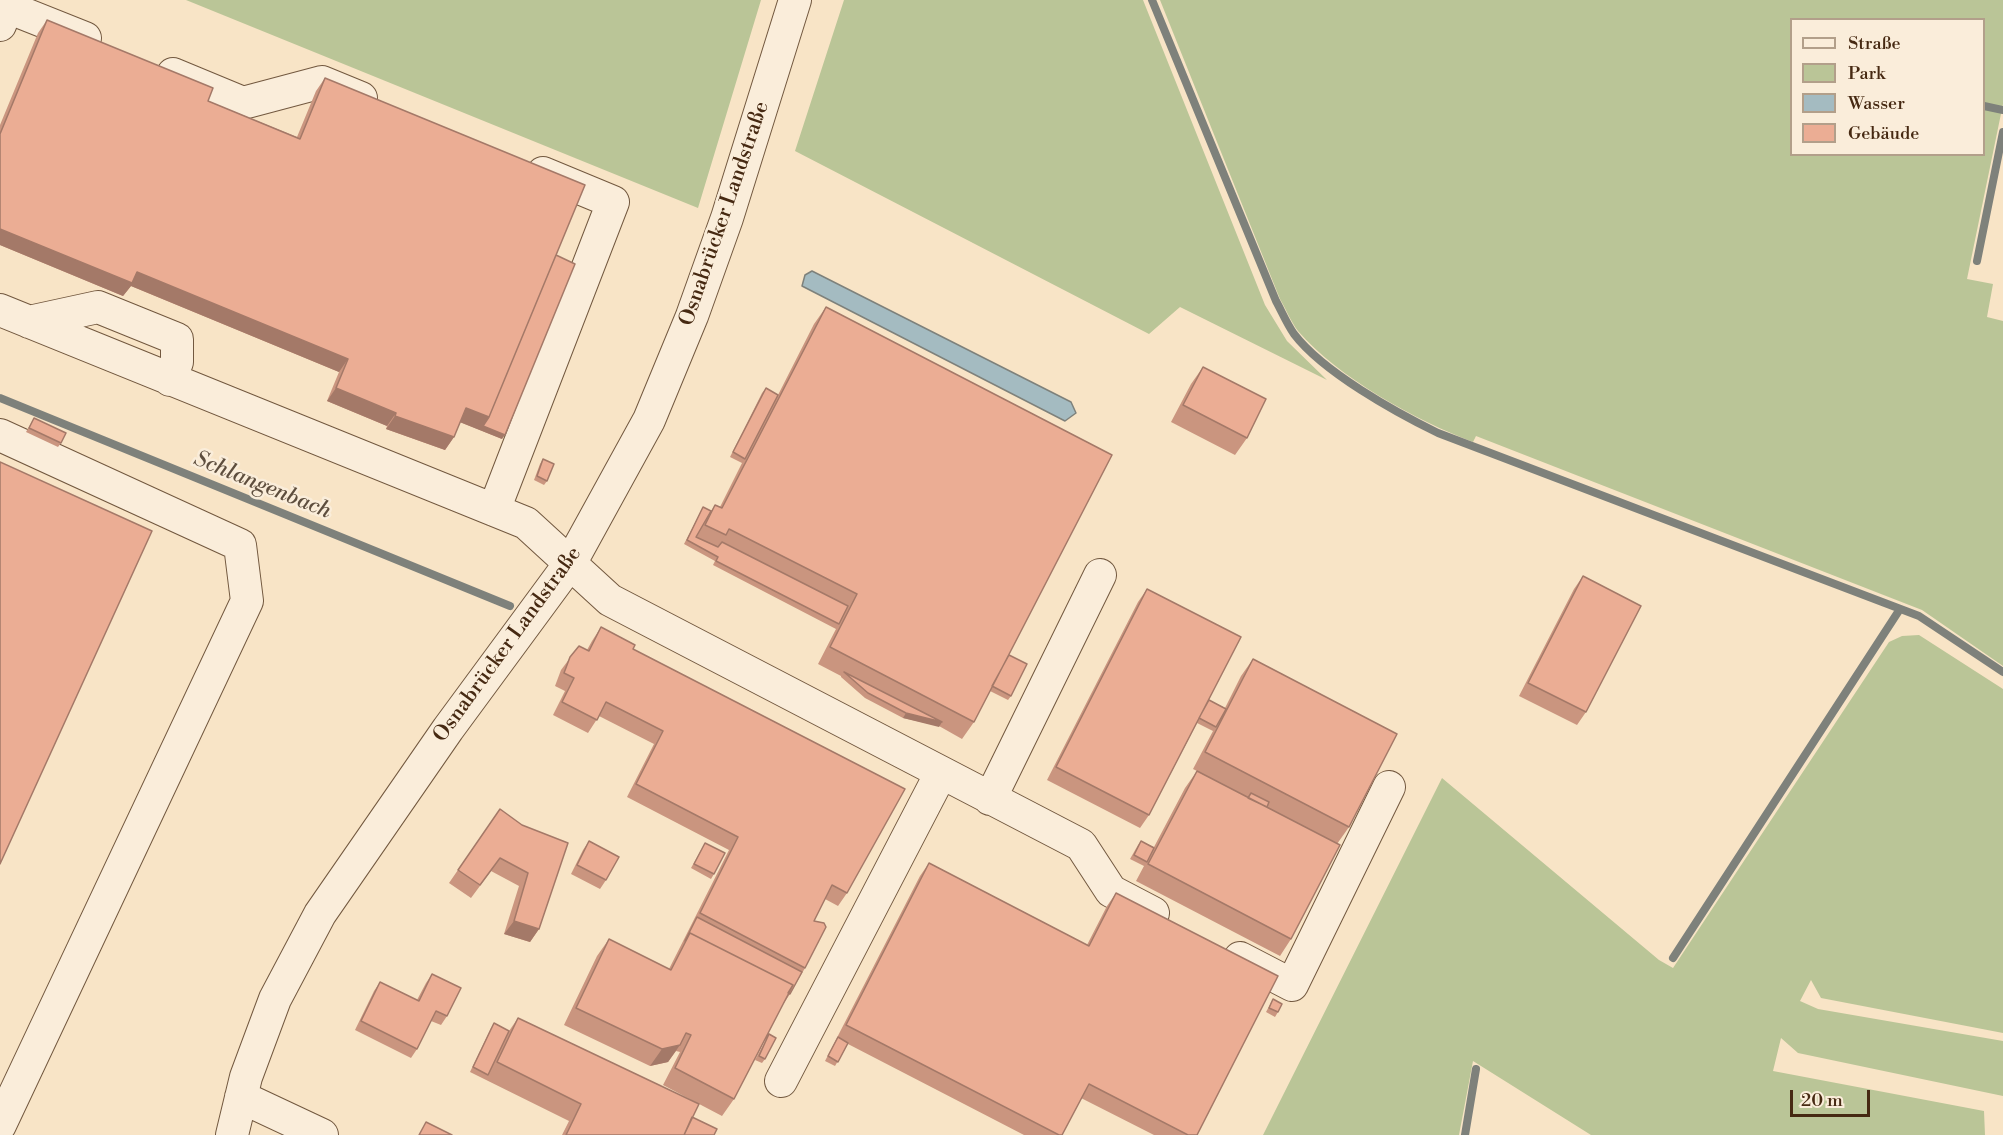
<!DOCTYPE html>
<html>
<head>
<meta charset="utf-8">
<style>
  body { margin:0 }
  #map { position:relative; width:2003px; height:1135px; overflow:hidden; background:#f8e4c6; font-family:"Libre Bodoni",serif }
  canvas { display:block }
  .legend { position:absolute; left:1790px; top:18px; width:195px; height:138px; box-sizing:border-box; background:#faedda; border:2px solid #b29f8a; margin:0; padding:8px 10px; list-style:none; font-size:18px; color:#462912 }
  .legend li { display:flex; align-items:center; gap:12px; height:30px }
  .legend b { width:30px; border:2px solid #b29f8a }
  .scale { position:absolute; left:1790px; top:1090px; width:80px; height:27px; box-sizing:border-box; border:3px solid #462912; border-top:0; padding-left:8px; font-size:18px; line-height:21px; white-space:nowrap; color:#462912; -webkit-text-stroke:4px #faedda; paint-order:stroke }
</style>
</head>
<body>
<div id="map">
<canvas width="2003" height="1135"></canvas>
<ul class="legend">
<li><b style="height:8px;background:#faedda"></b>Straße</li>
<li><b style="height:16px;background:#bac597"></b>Park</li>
<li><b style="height:16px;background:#a4bbc1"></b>Wasser</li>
<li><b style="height:16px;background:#ebad94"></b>Gebäude</li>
</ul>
<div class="scale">20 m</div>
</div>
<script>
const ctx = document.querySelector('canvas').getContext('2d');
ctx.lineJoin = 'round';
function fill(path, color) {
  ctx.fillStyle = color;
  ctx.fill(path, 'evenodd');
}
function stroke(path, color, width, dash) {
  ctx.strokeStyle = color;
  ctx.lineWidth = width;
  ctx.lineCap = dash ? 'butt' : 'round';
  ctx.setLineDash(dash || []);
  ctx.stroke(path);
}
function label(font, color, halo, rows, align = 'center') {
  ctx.font = font + ' "Libre Bodoni",serif';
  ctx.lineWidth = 5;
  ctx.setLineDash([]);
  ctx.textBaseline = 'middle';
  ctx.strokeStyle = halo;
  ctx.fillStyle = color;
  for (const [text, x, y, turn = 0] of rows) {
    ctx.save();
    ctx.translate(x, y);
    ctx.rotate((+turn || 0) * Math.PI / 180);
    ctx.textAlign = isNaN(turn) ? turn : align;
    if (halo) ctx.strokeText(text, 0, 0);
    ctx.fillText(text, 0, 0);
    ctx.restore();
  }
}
fill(new Path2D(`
  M186,0H761L698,208Z
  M844,0H1143L1265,305L1287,341L1327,380L1180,307L1149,334L795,151Z
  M1160,0H2003V104L1967,279L1993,284L1987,317L2003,321V666L1922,610L1476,436L1473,442C1417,421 1337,377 1298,331C1291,322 1286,309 1280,299ZM1792,20H1984V154H1792Z
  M1919,635L2003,689V1033L1821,998L1811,980L1800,1001L1818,1009L2003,1041V1096L1798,1053L1781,1038L1773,1071L1984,1111L1985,1135H1591L1473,1061L1459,1135H1263L1442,778L1659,960L1673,968L1889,642L1902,636Z`), '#bac597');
const water = new Path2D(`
  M812,271L1071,402L1076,413L1065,421L802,286L805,275Z`);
fill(water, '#a4bbc1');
stroke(water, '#7e817b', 1.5);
stroke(new Path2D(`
  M1152,0L1276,301C1282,312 1287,324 1294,334C1323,372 1395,412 1438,433L1919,616L2003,672
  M1984,106L2003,110
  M1977,261L2003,132
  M0,398L510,606
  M1673,958L1900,609
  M1465,1135L1476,1069`), '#7e817b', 8);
const minor = new Path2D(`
  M0,25L7,7L85,38
  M173,74L243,103L322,82L361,98
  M0,310L526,523L610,600L1081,845L1111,891L1153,913
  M29,322L98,307L177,339V362L170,380
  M0,435L240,545L247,601L0,1125
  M494,510L613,202L543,173
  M990,799L1100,575
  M1240,958L1292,985L1389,787
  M781,1081L941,773
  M241,1097L322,1135
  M232,1135L246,1077L275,999L320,914L448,729L571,562L649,420L692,316L727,218L795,0`);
stroke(minor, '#72583f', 34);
stroke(minor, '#faedda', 32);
fill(new Path2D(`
  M47,20L208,101L297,137L316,91L325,78L556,255L502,439L460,422L454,437L445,450L386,429L387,426L327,401L339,372L131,286L123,296L0,245V125L38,33Z
  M826,307L1009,655L1011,696L1008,700L990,691L974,722L962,739L939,726L903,718L865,698L841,677V676L818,664L836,629L713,565L715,561L684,544L703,507L711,511L715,505L720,507L742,463L730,457L762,393L766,388L778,395L814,324Z
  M1203,367L1247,438L1235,455L1171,422L1191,384Z
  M34,418L61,443L58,447L26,432Z
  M543,459L547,481L544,485L534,480L540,464Z
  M1583,576L1586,712L1577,725L1519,696L1574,589Z
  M1147,589L1209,700L1225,708L1241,676L1253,659L1349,827L1337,844L1291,939L1280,956L1136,881L1144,866L1130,859L1138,845L1141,841L1154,847L1185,788L1197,771L1193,769L1213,731L1197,723L1149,815L1140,828L1047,780L1138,602Z
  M601,627L633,649L847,893L838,906L825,899L814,921L805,968L790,994L784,1003H783L734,1099L722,1116L663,1085L680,1052L676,1051L668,1062L650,1066L564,1025L597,956L609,939L669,969L729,850L627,797L654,744L599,716L588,733L553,715L565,691L555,686L561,670L579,646L587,650L592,641Z
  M500,809L522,825L539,929L530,942L504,934L519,886L491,871L471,898L449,883Z
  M589,841L606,880L600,889L571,874L583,850Z
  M705,843L714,874L711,879L691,868Z
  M929,863L1087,945L1107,906L1116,893L1197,1135H1154L1081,1098L1062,1135H1024L848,1044L835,1066L825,1061L920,876Z
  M432,974L447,1016L441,1025L431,1021L417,1049L411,1058L355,1030L374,991L380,982L417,1000L426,983Z
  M1273,999L1278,1012L1275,1017L1266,1012Z
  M518,1018L692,1117L714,1135H562L569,1121L470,1072L491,1028L494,1023L509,1031Z
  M769,1034L765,1059L762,1063L755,1060Z`), '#ca957f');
fill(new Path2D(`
  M0,229L137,272L348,359L339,372L131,286L123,296L0,245Z
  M336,388L396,413L387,426L327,401Z
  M466,408L489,417L505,435L502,439L457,421Z
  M395,416L454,437L445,450L386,429Z
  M906,713L942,722L939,727L903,718Z
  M514,921L539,929L530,942L504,934Z
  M680,1045L668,1062L650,1066L662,1049Z`), '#a47968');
const building = new Path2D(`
  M47,20L213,88L208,101L300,139L325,78L585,185L489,417L466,408L454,437L395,416L396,413L336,388L348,359L137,272L132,283L0,229V134Z
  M556,255L575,264L505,435L483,426L489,417Z
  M826,307L1112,455L974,722L830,647L857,594L729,529L726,535L705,525L715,505L722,508Z
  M1203,367L1266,399L1247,438L1183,405Z
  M766,388L778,395L745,459L733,452Z
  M34,418L66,433L61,443L29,428Z
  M543,459L554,464L547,481L537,476Z
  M0,462L152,531L0,864Z
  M703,507L711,511L696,537L718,547L722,542L848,606L839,624L716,561L718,557L687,540Z
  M1583,576L1641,606L1586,712L1528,683Z
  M1147,589L1241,637L1149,815L1056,767Z
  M601,627L635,645L633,649L905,789L847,893L832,885L814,921L824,923L826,927L805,968L700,913L738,837L636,784L663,731L606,702L597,720L562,702L574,678L564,673L570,657L579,646L589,651Z
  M1009,655L1027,664L1011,696L992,686Z
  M1253,659L1397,734L1349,827L1205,752Z
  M844,672L942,722L906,713L868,693Z
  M1209,700L1226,709L1216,727L1199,718Z
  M1197,771L1340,845L1291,939L1148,864Z
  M1251,793L1269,802L1267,807L1248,798Z
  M500,809L522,825L568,843L539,929L514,921L528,873L500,858L480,885L458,870Z
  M589,841L619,857L606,880L577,865Z
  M1141,841L1154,848L1147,862L1134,855Z
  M705,843L725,853L714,874L694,864Z
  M929,863L1089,946L1116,893L1278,976L1197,1135H1188L1089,1084L1062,1135H1059L846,1025Z
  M697,917L802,972L790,994L788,993L793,985L690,933L685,941Z
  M690,933L793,985L734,1099L675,1068L691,1035L686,1033L680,1045L662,1049L576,1008L609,939L671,970Z
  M432,974L461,988L447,1016L436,1011L417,1049L361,1021L380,982L419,1001Z
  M1273,999L1282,1004L1278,1012L1269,1008Z
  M518,1018L699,1104L684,1135H566L581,1104L497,1062Z
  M494,1023L509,1031L488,1075L473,1067Z
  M769,1034L776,1038L765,1059L759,1056Z
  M838,1037L848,1043L838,1062L828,1056Z
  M692,1117L717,1129L714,1135H684Z
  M426,1122L452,1135H419Z`);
fill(building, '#ebad94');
stroke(building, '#a47968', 1.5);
label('21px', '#462912', '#faedda', [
  ["Osnabrücker Landstraße",725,214,-71],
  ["Osnabrücker Landstraße",508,645,-54]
]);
label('italic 22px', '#5e4e3e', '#faedda', [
  ["Schlangenbach",262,486,22]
]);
</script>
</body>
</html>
